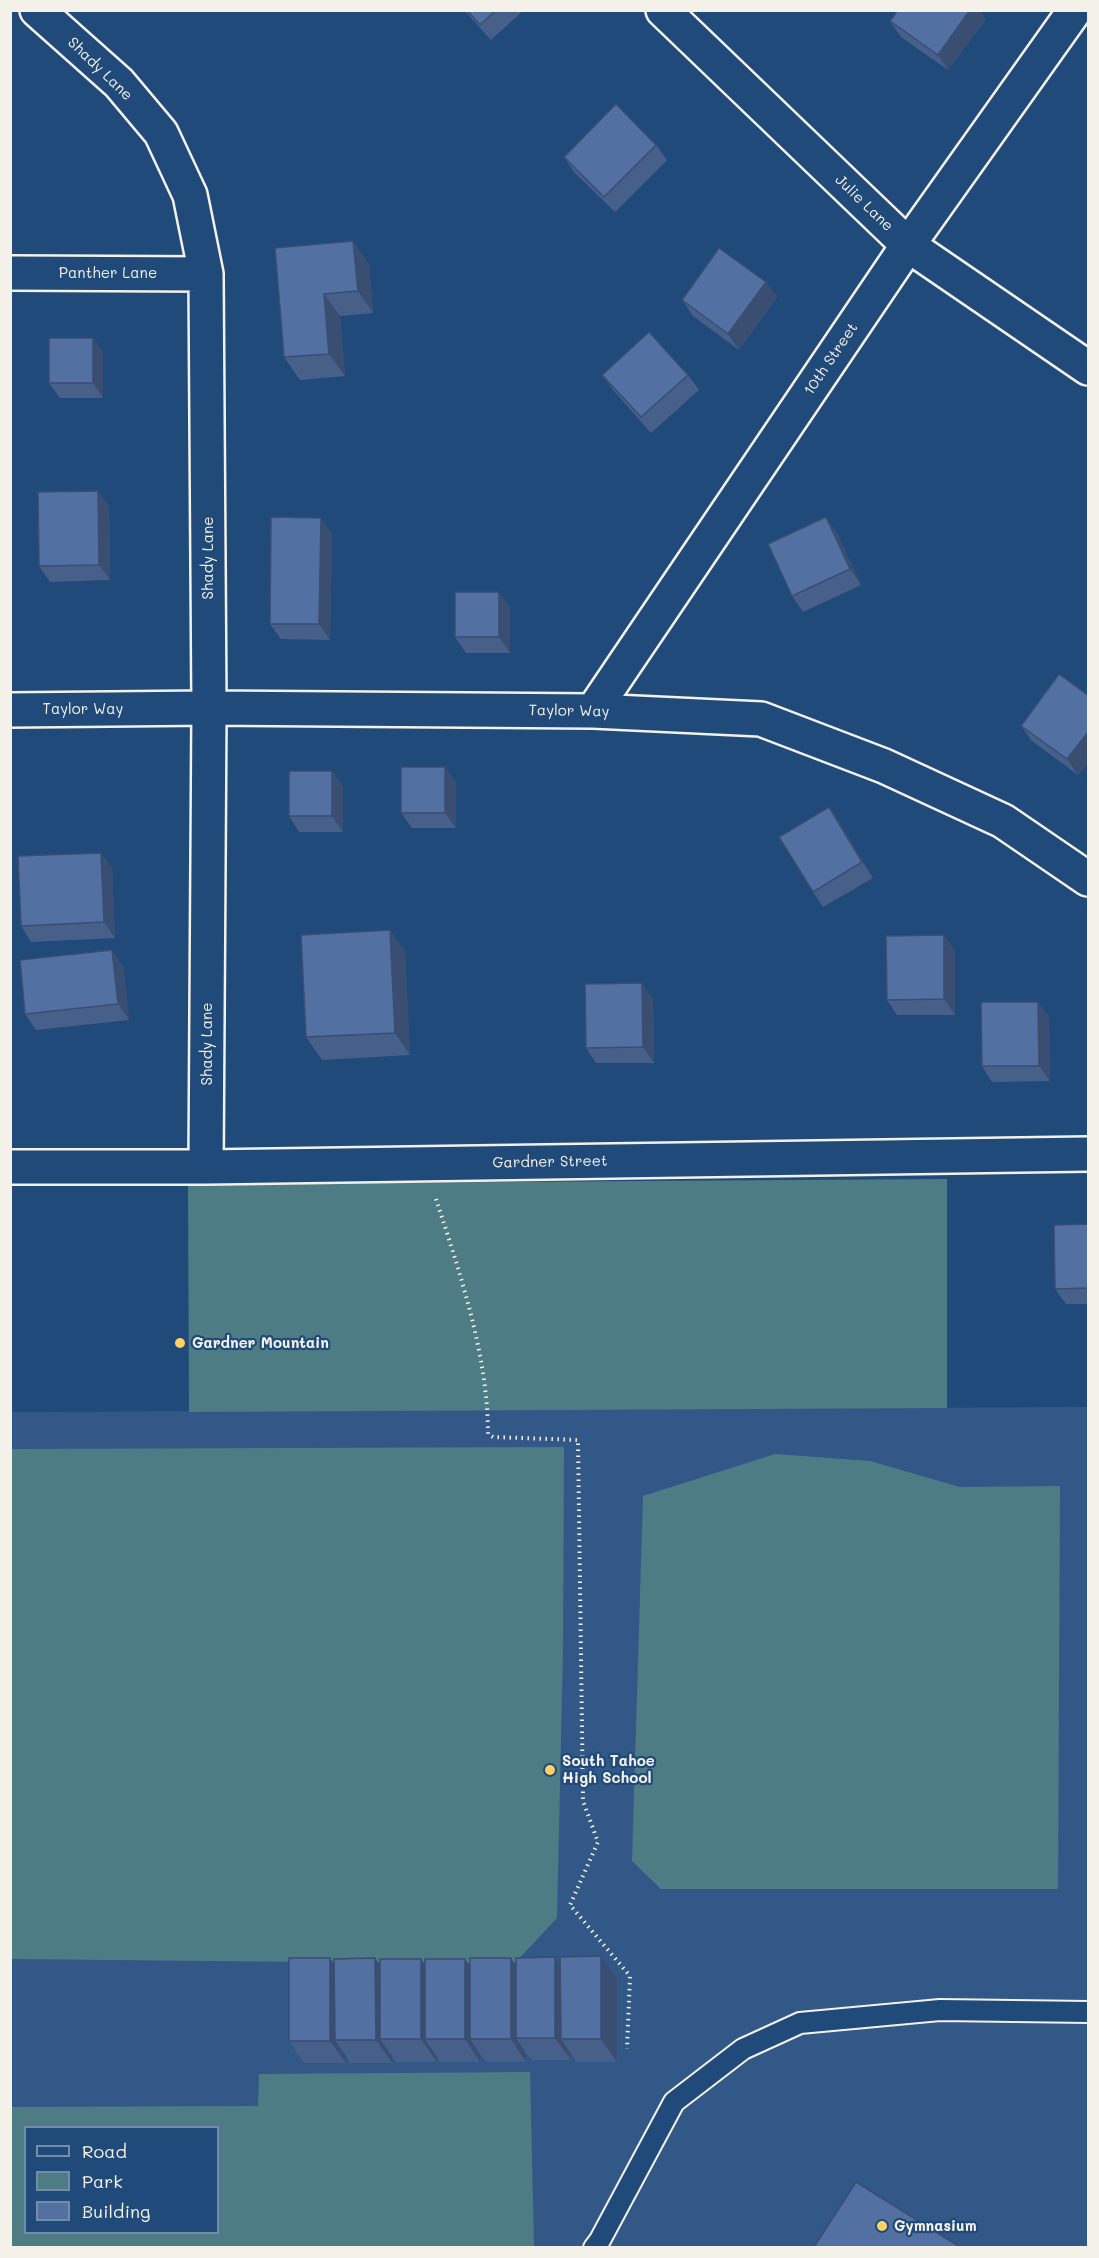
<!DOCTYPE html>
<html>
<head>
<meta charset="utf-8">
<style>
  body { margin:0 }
  #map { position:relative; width:1099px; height:2258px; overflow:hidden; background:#1f4a7a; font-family:Mali,sans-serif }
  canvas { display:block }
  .frame { position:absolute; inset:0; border:12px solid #f4f1e8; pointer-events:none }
  .legend { position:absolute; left:24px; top:2126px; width:195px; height:108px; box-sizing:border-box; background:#1f4a7a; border:2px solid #748da6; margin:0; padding:8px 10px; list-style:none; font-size:18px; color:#f4f1e8 }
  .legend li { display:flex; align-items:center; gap:12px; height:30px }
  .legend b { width:30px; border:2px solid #748da6 }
</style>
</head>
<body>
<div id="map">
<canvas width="1099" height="2258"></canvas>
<div class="frame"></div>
<ul class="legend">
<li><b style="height:8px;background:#1f4a7a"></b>Road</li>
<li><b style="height:16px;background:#4e7c85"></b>Park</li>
<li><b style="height:16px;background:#5270a1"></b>Building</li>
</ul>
</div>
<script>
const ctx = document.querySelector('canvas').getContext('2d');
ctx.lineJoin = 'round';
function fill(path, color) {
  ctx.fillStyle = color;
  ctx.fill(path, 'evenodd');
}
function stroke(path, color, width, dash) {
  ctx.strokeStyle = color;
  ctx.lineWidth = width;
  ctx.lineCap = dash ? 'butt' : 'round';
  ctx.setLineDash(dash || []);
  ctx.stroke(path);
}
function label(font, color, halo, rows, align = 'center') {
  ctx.font = font + ' Mali,sans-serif';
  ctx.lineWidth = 4.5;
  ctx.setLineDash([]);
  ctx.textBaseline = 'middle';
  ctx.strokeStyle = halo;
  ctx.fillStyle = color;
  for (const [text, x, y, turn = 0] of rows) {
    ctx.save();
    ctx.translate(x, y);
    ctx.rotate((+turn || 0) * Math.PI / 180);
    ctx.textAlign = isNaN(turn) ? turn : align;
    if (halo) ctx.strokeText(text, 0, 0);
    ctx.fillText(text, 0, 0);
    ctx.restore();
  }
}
fill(new Path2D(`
  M1088,1407V2247H11L10,1412ZM26,2128H218V2232H26Z`), '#325888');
fill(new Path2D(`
  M947,1179V1408L189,1412L188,1184Z
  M564,1447L563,1650L557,1918L514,1964L11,1959V1449Z
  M775,1454L870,1461L960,1487L1060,1486L1058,1889H661L632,1861L643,1496Z
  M530,2072L534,2247H11V2107L258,2106L259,2074ZM26,2128H218V2232H26Z`), '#4e7c85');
const lane = new Path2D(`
  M594,2248L600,2240L674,2102L743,2049L800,2023L940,2010L1088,2012`);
const street = new Path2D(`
  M37,10L119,83L161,133L190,195L206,274L209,708L206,1167
  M10,273L206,274
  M10,710L209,708L593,711L761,719L884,766L1003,821L1088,879
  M593,711L908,245
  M10,1167H206L1088,1154`);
const secondary = new Path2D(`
  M663,10L908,245L1088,368
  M908,245L1075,10`);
stroke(lane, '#f4f1e8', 24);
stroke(street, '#f4f1e8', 38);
stroke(secondary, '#f4f1e8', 38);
stroke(new Path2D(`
  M436,1199C460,1273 488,1356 488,1434L493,1437L578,1440L583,1801L598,1842L570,1905L630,1976L627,2049`), '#f4f1e8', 4, [1.5, 4.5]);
stroke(lane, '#1f4a7a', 20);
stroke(street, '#1f4a7a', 33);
stroke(secondary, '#1f4a7a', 33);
fill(new Path2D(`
  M464,10H524L491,40Z
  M986,19L948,70L901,37L890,21Z
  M656,145L667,160L615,212L574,172L564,157Z
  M275,248L369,264L373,313L340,316L345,376L300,380L284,357Z
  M766,282L777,297L739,350L693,316L682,300Z
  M93,338L103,353V398H60L49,383Z
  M602,375H688L699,390L651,433L613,390Z
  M109,506L110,580L50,582L39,566Z
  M332,533L330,640L281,639L270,624Z
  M837,533L861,585L803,612L792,596Z
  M510,607V653H466L455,637Z
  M1089,696V761L1078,775L1032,741L1021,726Z
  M332,771L343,787V832H299L289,816Z
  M456,782V828H412L401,813Z
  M829,807L840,823L873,878L823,907L813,892Z
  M112,868L115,938L31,942L21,926Z
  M390,930L405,952L410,1055L322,1060L306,1037Z
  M955,951V1015H897L887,1000Z
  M123,966L129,1020L36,1030L25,1014Z
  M653,999L654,1063H596L586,1048Z
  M1038,1002L1049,1017L1050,1081L992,1082L982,1066Z
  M1089,1224V1304H1066L1055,1289Z
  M555,1957L560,1964L617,1979V2062H576L571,2054V2060H532L526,2053V2062H486L480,2054V2062H440L437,2057V2062H396L392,2056V2063H350L346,2056V2063H304L289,2041L334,1965L375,1958L380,1965L421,1959L425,1965L465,1959L470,1966L516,1965Z`), '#47608a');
fill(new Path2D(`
  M970,10H980L986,19L948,70L938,55Z
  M353,241L369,264L373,313L358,291Z
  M766,282L777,297L739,350L728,334Z
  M324,294L340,316L345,376L329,354Z
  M93,338L103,353V398L93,383Z
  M98,491L109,506L110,580L99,565Z
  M826,517L837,533L861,585L850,569Z
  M321,518L332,533L330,640L319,624Z
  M499,592L510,607V653L499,637Z
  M1089,731V761L1078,775L1067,759Z
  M445,767L456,782V828L445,813Z
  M332,771L343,787V832L332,816Z
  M829,807L840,823L873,878L862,862Z
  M101,853L112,868L115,938L104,922Z
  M390,930L405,952L410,1055L395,1033Z
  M944,935L955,951V1015L944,999Z
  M112,950L123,966L129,1020L118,1004Z
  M642,983L653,999L654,1063L643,1047Z
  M1038,1002L1049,1017L1050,1081L1039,1066Z
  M601,1956L617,1979V2062L601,2039Z
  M555,1957L571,1979L561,2039L571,2054V2060L555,2038Z
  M330,1958L346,1981L335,2040L346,2056V2063L330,2041Z
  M375,1958L391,1981L380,2039L392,2056V2063L376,2040Z
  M511,1958L526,1981L516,2038L526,2053V2062L511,2039Z
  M421,1959L437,1981L425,2039L437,2057V2062L421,2039Z
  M465,1959L481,1981L470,2039L480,2054V2062L465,2039Z`), '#394e71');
const building = new Path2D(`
  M467,10H496L480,25Z
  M898,10H970L938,55L890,21Z
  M616,104L656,145L604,197L564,157Z
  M353,241L358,291L324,294L329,354L284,357L275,248Z
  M719,248L766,282L728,334L682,300Z
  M649,332L688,375L641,417L602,375Z
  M49,338H93V383H49Z
  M98,491L99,565L39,566L38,492Z
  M271,517L321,518L319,624H270Z
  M826,517L850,569L792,596L768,544Z
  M455,592H499V637H455Z
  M1059,674L1089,696V731L1067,759L1021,726Z
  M401,767H445V813H401Z
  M289,771H332V816H289Z
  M829,807L862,862L813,892L779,837Z
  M101,853L104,922L21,926L18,856Z
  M390,930L395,1033L306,1037L301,935Z
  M944,935V999L887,1000L886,936Z
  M112,950L118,1004L25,1014L20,960Z
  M642,983L643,1047L586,1048L585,984Z
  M981,1002H1038L1039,1066H982Z
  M1089,1224V1288L1055,1289L1054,1225Z
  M601,1956V2039H561L560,1957Z
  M555,1957V2038H516V1958Z
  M289,1958H330V2041H289Z
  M375,1958L376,2040H335L334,1959Z
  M470,1958H511V2039H470Z
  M380,1959H421V2039H380Z
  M425,1959H465V2039H425Z
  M856,2182L960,2247H814Z`);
fill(building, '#5270a1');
stroke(building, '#394e71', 1.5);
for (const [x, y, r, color] of [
  [180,1343,6,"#ffd166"],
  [550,1770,6,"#ffd166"],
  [882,2226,6,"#ffd166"]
]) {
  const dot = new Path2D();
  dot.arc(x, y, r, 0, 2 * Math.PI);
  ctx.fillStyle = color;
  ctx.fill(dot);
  stroke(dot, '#1f4a7a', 2);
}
label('15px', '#f4f1e8', '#1f4a7a', [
  ["Shady Lane",100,69,44],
  ["Julie Lane",864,203,44],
  ["Panther Lane",108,273],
  ["10th Street",831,359,-56],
  ["Shady Lane",208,558,-90],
  ["Taylor Way",83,709],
  ["Taylor Way",569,711,1],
  ["Shady Lane",207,1044,-90],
  ["Gardner Street",550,1162,-1]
]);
label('bold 15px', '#f4f1e8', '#1f4a7a', [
  ["Gardner Mountain",192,1343],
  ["South Tahoe",562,1761],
  ["High School",562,1778],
  ["Gymnasium",894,2226]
], 'left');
</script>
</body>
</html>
